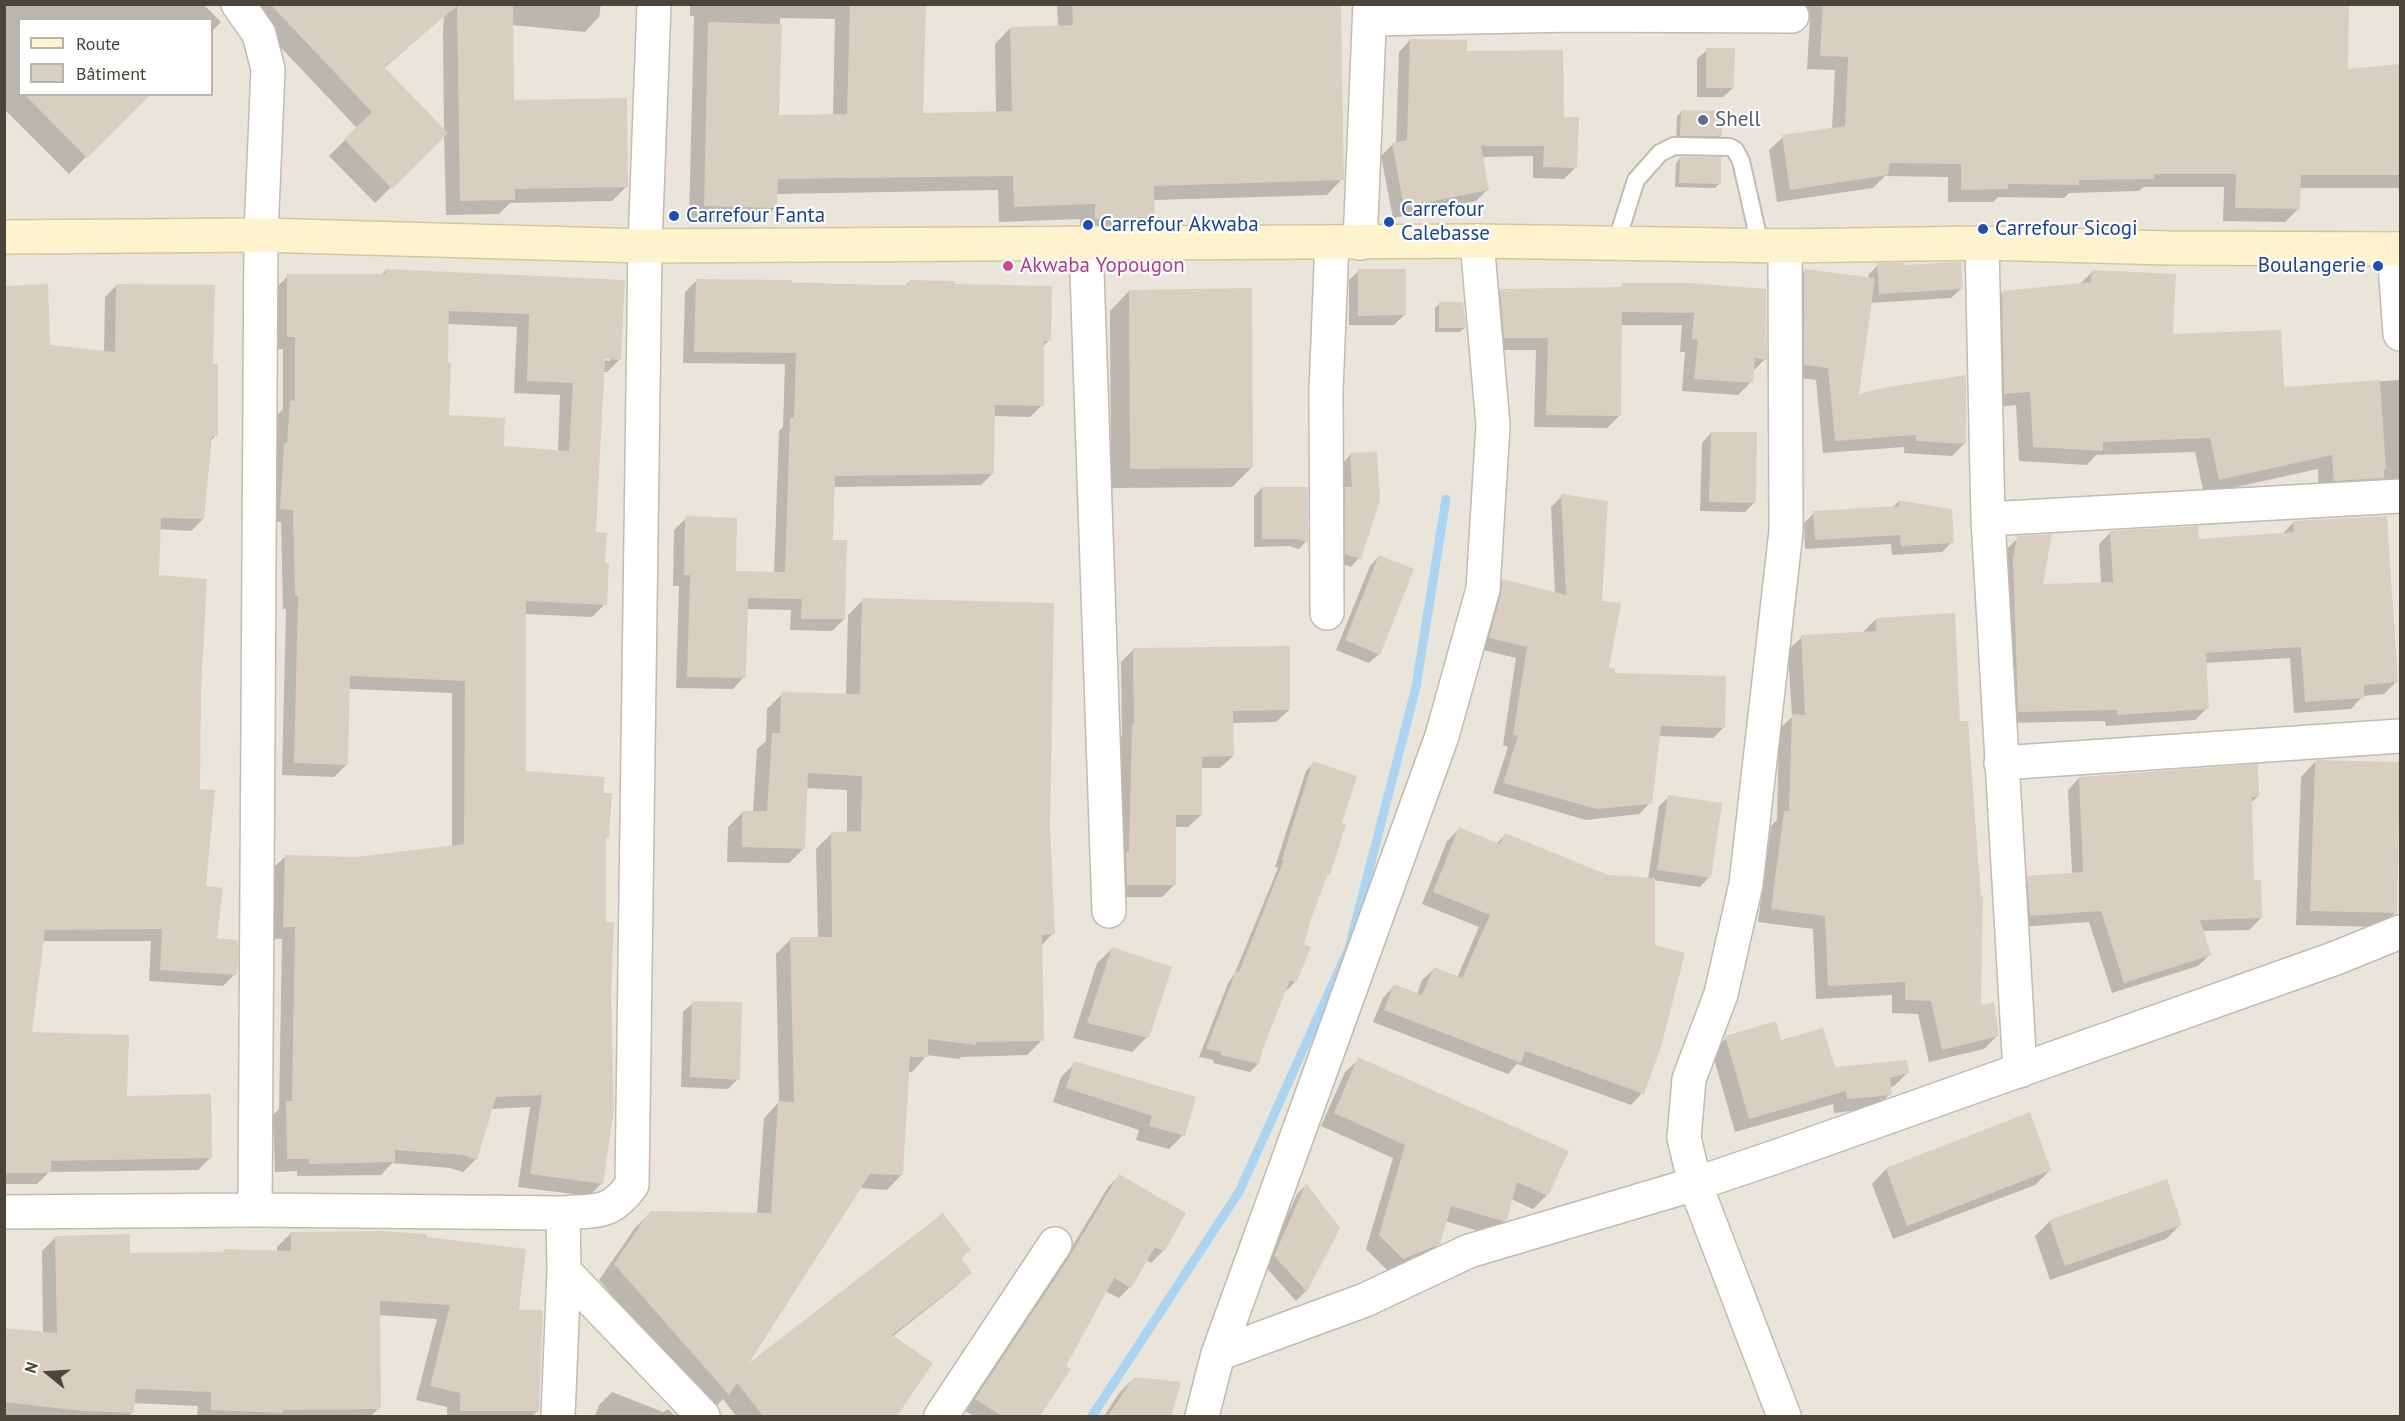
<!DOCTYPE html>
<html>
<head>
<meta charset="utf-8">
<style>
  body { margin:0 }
  #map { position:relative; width:2405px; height:1421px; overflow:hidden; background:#f6f3ec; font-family:"PT Sans",sans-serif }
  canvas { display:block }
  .frame { position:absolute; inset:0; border:6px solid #4b4439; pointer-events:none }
  .legend { position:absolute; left:18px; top:18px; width:195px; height:78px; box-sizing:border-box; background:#fff; border:2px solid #b7b4b0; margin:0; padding:8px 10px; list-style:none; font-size:18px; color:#4b4439 }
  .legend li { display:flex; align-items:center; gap:12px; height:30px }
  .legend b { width:30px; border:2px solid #b7b4b0 }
  .north { position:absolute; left:18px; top:1343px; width:60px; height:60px; -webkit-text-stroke:4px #fff; paint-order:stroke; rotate:288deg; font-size:16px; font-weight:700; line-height:24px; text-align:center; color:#4b4439 }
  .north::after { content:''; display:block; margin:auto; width:21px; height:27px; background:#4b4439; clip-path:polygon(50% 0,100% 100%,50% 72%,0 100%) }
</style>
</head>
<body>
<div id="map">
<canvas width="2405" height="1421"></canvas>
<div class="frame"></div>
<ul class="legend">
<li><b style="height:8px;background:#fff3cd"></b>Route</li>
<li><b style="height:16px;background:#d8cfc1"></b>Bâtiment</li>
</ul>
<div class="north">N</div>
</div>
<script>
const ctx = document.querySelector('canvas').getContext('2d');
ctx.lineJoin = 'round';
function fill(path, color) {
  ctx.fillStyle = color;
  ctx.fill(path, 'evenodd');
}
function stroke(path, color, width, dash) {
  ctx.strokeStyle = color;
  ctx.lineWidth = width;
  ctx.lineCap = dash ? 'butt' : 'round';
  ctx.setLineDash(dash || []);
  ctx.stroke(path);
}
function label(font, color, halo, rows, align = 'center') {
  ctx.font = font + ' "PT Sans",sans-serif';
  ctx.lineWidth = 4.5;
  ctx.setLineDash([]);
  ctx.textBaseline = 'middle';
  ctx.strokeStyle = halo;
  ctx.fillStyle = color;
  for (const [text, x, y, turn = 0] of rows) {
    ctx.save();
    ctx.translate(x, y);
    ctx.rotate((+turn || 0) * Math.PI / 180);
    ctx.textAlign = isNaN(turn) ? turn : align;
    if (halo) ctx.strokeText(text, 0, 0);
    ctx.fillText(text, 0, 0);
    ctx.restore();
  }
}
fill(new Path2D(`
  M5,5H2400V1416H5ZM20,20H212V94H20Z`), '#eae5da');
fill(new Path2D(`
  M4,4H203L221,22L212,31V20H20V94H149L69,174L4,109Z
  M244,4H601L599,17L585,32L512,25V101L627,186L612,201L510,203L499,214L446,215L444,135L375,203L329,156L357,128L252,17ZM444,16L443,30L444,131L383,69Z
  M690,4H925L922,114L996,113L995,44L1010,28L1058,27L1057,4H1339L1342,179L1327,195L1153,200V216L1138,232L1080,234V219L999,222L998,190L776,194L775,208L760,223L689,221L694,16H690ZM780,18L835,19L833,115L778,116Z
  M1706,4H2347L2346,70L2400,66V188H2299L2298,209L2285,222L2223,221L2224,187H2144L2139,191L2069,193L2064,198L1998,197L1993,202H1948V177L1885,176L1873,188L1777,202L1769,150L1783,137L1832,129L1835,70L1807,69L1810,18Z
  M1410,40L1563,118L1576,167L1564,179L1533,178V156L1481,157L1488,189L1476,201L1393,218L1381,156L1392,145L1396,144L1399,52Z
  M1707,50L1733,88L1723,97H1697V59Z
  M1682,111L1721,136L1716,140H1676L1677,116Z
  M1680,158L1719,184L1715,188L1675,187L1676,163Z
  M1878,265L1961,289L1951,298L1870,303L1857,396L1965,443L1952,456L1904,453V447L1823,453L1816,380L1792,377V283L1804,271L1869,279L1868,275Z
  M386,270L624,281L620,359L607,372H603L595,534L603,564L605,604L592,617L525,614V773L602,794L608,836L605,839L602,1183L589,1196L518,1187L530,1107L491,1109L476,1159L463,1172L450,1168L392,1163L381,1175L297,1176V1171L275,1172L273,1115L279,1109L282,939H270L272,869L285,857L356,858L452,847V693L349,689L347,764L334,777L282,775L286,609H283L281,522H268L277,415L283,409V349H275V289L288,276L381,275ZM448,324L517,327L514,393L560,395L558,452L502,447L447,417ZM610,358V361L597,360Z
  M1359,271L1404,315L1394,325H1349V280Z
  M2093,271L2171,336L2282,388L2400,380V481L2319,495L2318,469L2204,494L2195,452L2096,455L2087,465L2019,461L2016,405L1990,408L1988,307L2002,292L2079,285Z
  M697,280L905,286L909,282L953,286L1049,340L1043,347L1042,405L1030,417L993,416L992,474L981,485L833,487L832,541L844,619L832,631L790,630L791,610L746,609L744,677L733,689L676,688L679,586H673L674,530L686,518L734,572L774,573L779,431L783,427L785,364L683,363L685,292Z
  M117,285L212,365L216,435L210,442L203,519L191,531L159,529L157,577L199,690V791L204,887L215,940L235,974L223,986L149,981L151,941H42L31,1033L210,1158L198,1170L49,1172L37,1184H4V287L48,347L104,352L105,297Z
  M1623,285L1765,291V359L1752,372L1751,382L1738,395L1682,391L1685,352H1680L1682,325H1621L1620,415L1607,428L1534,427L1536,350H1492L1488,303L1501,290L1619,289Z
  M1129,291L1252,467L1232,487L1111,488L1110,311Z
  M1439,304L1464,328L1460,332H1435V308Z
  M1711,433L1754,503L1745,512L1700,511L1702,443Z
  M1351,454L1359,558L1351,567L1338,562V496L1344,490L1343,463Z
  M1262,488L1306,541L1299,549L1289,546L1254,547V496Z
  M1562,496L1600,602L1607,669L1613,675L1724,727L1713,738L1658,736L1650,803L1639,814L1586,820L1493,793L1508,747L1503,745L1516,658L1479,649L1492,591L1503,580L1555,594L1551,507Z
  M1899,501L1952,542L1942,552L1892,555L1891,544L1805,549L1804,523L1814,513L1892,508Z
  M2294,522L2396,682L2384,694L2363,696L2351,709L2294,713L2290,658L2205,663L2207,708L2195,720L2106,726L2105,721L2007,723L2006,550L2018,538L2041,586L2101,584L2099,544L2111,532L2197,540L2281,535Z
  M1379,556V654L1369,663L1336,650L1370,566Z
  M863,600L1048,829L1053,933L1041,946L1042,1040L1027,1055L961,1057L959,1059L927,1055L912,1072H907L902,1174L887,1190L859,1188L744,1368L969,1250L960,1259L970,1272L955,1287L892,1337L931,1364L894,1416H736L723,1399L713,1409L599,1280L635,1228L651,1212L757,1214L764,1118L779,1102L776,954L791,939L818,938L816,849L832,833H847V790L806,788L804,848L789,863L727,862L728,827L743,812H753L757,749L766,741L767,709L782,694L846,695L848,615Z
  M1876,619L1959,723L1980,1007L1998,1035L1984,1049L1929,1062L1918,1014L1892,1013V995L1816,999L1813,929L1758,922L1771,826L1777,820L1779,729L1792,717L1788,650L1802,637L1862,633Z
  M1134,649L1289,710L1276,722L1232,723L1233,756L1220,768H1201V815L1188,827H1175V884L1162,897H1115L1120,738L1122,736L1121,662Z
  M2315,762L2396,912L2381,927L2296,925L2301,777Z
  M1314,763L1340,824L1328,874L1325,878L1309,918L1295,982L1287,990L1285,989L1262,1048L1258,1064L1250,1072L1213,1063L1214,1060L1199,1057L1229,981L1234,975L1278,868L1275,867L1306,771Z
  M2079,778L2258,796L2251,803L2253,881L2261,918L2249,930L2202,931L2210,954L2198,966L2112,993L2089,922L2019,927L2016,889L2028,878L2072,874L2068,790Z
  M1669,797L1709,877L1700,887L1653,880L1654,946L1659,1046L1642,1093L1631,1105L1517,1064L1508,1074L1373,1022L1383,998L1394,986L1417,995L1422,980L1434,969L1457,978L1479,927L1422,904L1447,841L1459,829L1496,844L1505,835L1608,877L1648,879L1659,806Z
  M1112,949L1147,1037L1132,1052L1073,1038L1097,963Z
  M693,1003L738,1079L728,1089L681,1087L683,1012Z
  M1726,1038L1780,1042L1834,1069L1908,1072L1894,1086L1890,1087V1094L1876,1108L1834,1113L1833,1104L1735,1132L1712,1052Z
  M1359,1059L1547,1195L1533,1209L1511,1199L1505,1220L1489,1234L1445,1221L1439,1243L1425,1257L1389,1272L1366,1249L1393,1158L1321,1126L1345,1072Z
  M1075,1063L1183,1135L1169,1149L1136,1140L1139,1130L1053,1102L1061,1077Z
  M2029,1114L2050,1170L2035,1185L1893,1239L1872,1184L1886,1169Z
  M1119,1176L1184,1213L1163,1251L1151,1263L1146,1260L1130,1287L1119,1298L1105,1291L1064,1366L1069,1370L1038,1416H974L965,1411L1057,1272L1108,1187Z
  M1306,1185L1338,1228L1306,1291L1296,1301L1265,1266L1297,1194Z
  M2050,1221L2181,1224L2166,1239L2050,1280L2035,1236Z
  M291,1233L425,1239L517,1311L538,1411L532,1416H447V1407L416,1400L437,1319L379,1315V1408L371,1416H197L198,1406L133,1403V1412L129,1416H4V1329L43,1333L42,1251L56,1237L129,1254L222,1253L225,1250L277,1252V1247Z
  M1134,1378L1179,1383L1170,1416H1104L1119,1393Z
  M612,1392L663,1412L668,1409L675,1416H595L599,1405Z`), '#0003');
stroke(new Path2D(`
  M1092,1416L1239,1192L1349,948L1416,687L1446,499`), '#a9d4f2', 9);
fill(new Path2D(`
  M270,4H513L514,100L627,98L628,187L515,189V200L460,201L457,6L384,67L448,133L392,189L344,139L372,112Z
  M850,4H926L923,113L1012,111L1010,27L1073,25L1072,4H1341L1344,180L1154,186L1155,217L1095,219V204L1014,207L1013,176L778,179L777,208L704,206L708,22L782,24L779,115L847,114Z
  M1823,4H2349L2348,69L2400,64V175H2301L2300,209L2235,208L2236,174H2154V179L2079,180V185L2008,184V189L1961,190V164L1890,163L1888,175L1790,190L1782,135L1845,126L1848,57L1820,56Z
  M1410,39L1467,40V51L1563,50L1564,117H1579L1577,168L1543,167L1544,146H1481L1489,190L1404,207L1392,143L1407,140Z
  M1706,48H1735L1734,88H1706Z
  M24,94H151L87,158Z
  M1681,110L1723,111L1722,136H1680Z
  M1680,157H1721V184L1679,183Z
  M1961,262L1963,289L1879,294L1877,263H1903V265Z
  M386,269L625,280L621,360L605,359L596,532L607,533L605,563H609L607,605L526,601V771L605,777L603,793H612L609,837H606V922H614L611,996L614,1110L603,1184L530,1174L542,1095L496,1097L477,1160L463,1155L395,1150V1162L309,1164V1159H287L286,1101H292L295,927H283L285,855L356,857L464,844L465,681L350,676L348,765L294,763L298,596H295L293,510L280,509L284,443H287L290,400L295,401V337H287V274H385ZM449,311L529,314L527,381L573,383L569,451L504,446L505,418L449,415L451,363L448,362Z
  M1358,269H1406V315L1358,316Z
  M1804,269L1875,278L1859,394L1882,388L1966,375V444L1916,441V435L1835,441L1828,368L1804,365Z
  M2092,270L2176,274L2173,334L2281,330L2284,387L2380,380L2386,469H2384V478L2334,481L2332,455L2219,480L2210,438L2103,442V451L2033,447L2030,392L2004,394L2002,291L2091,282Z
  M696,279L792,280V283L859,285H909V280L955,281V284L1052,286L1051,341H1044V406L995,405L994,474L835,476L833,540H847L845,619H801L802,599L748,598L746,678L687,677L690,575H684L685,516L737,518L736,571L785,572L790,418H794L796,353L694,352Z
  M1622,283H1691L1766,289L1767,360L1755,358L1753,383L1694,379L1698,340L1692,339L1694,313L1622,312L1621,416L1546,415L1548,338H1504L1500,289L1622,287Z
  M48,284L50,345L115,352L116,284L215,285L213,364H218V436H212L204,519L161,518L159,575L207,579L201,690L200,789L215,790L206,886L223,888L217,938L238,940V958L237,975L160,970L162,929L45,930L32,1032L129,1035L127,1096L211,1094L212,1158L51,1161V1173H4V286Z
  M1252,288L1253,468L1130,469L1129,290Z
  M1439,302H1463L1466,328H1439Z
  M1711,432H1757L1756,503L1709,502Z
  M1377,452L1380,501L1361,559L1345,554V487H1352L1350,453Z
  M1262,487H1308V542L1297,539H1262Z
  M1561,494L1608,501L1602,601L1621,603L1609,667L1615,668V673L1726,676L1725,728L1661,726L1652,804L1597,809L1503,783L1518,736L1513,735L1527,647L1489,638L1501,594L1502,579L1566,595Z
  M1898,500L1952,509L1954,543L1901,546L1900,535L1815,540L1813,511L1899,506Z
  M2387,516L2398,682L2364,685V698L2305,702L2301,647L2206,653L2209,709L2117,715V710L2018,712L2013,559L2017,536L2052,534L2043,584L2113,582L2110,531L2198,526L2199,539L2294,532L2293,521Z
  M1379,555L1414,569L1380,655L1345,640Z
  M862,598L1054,603L1050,829L1055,934L1042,935L1044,1041L976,1042V1045L928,1039V1057H910L903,1175L870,1174L749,1363L943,1213L971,1250L961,1258L972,1273L892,1335L933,1363L897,1416H763L737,1383L729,1395L614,1264L650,1211L771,1213L778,1101L794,1102L790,937H832L831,832L861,831L862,776L808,773L805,849L742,847V811H767L772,733H780L781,692L860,694Z
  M1955,613L1960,721H1968L1981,897L1983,896L1981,1005L1994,1002L1999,1036L1942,1050L1931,1001L1905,1000V982L1828,986L1825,916L1771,909L1784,811H1789L1792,714L1805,715L1801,635L1876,631V618Z
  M1290,646V710L1233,711L1234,756L1202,757V815H1176V885H1127L1126,852H1129L1132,724H1134L1133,648Z
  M2317,760L2400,762L2397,913L2310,911L2315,761Z
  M1313,761L1357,776L1342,823L1346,824L1330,875L1328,874L1311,919L1304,944L1311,947L1296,983L1290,980L1263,1048L1259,1064L1220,1055L1221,1052L1206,1049L1236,971L1239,972L1284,860L1282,859Z
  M2258,764L2259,796L2252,797L2254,880H2261L2262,918L2200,920L2211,955L2124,983L2101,911L2030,916L2027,876L2083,872L2079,777Z
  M1668,795L1722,803L1711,878L1657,870Z
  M1459,827L1500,844L1505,833L1608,875L1655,878V945L1685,953L1661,1047L1644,1094L1525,1051L1521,1063L1384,1010L1394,984L1422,995L1434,967L1462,978L1490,915L1433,892Z
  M1112,947L1172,967L1149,1038L1087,1023Z
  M692,1001L742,1002L740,1080L690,1077Z
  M1776,1021L1781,1040L1823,1028L1835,1067L1907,1060L1909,1073L1890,1078L1892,1095L1847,1099L1846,1091L1749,1119L1725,1036Z
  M1358,1057L1569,1151L1548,1196L1517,1182L1507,1220L1503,1221L1451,1206L1440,1244L1403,1259L1379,1235L1405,1145L1334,1113Z
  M1074,1061L1196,1097L1185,1136L1149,1126L1152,1116L1066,1088Z
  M2030,1112L2051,1170L1907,1226L1886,1168Z
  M1119,1174L1186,1213L1164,1252L1155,1247L1131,1288L1114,1278L1066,1366L1071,1369L1040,1416H1002L975,1399L1068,1259Z
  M2167,1179L2182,1225L2065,1266L2049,1220Z
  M1306,1183L1340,1228L1307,1292L1274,1256Z
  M382,1231L427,1234V1237L526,1249L519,1310H543L539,1411H460V1393L430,1386L450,1305L380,1301L381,1409L283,1410V1413L211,1410V1392L136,1389L134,1413L83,1411L4,1402V1328L57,1333L55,1236L130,1234V1253L224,1252V1249L291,1251V1232Z
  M1134,1377L1181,1382L1171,1416H1108Z`), '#d8cfc1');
const lane = new Path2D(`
  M1616,243L1636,180L1660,153L1674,146L1730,147L1735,150L1741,161L1760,245`);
const street = new Path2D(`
  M238,4L259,34L268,69L261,235L255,1210
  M1370,19L1573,15L1792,16
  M1086,243L1109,911
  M1360,243L1370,4
  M1982,243L1988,519L2020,1071
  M2394,249L2400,334
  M1988,519L2400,496
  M1327,613L1326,390L1332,242
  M2001,763L2400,736
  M4,1212L255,1210L563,1213C598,1210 610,1215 632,1185L645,246L654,4
  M564,1271L703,1416
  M1218,1354L1365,1300L1469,1251L1695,1184L1778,1156L2336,958L2400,932
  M558,1416L564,1271L563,1213
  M941,1416L1055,1244
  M1202,1416L1218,1354L1442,736L1483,589L1493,425L1477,241
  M1784,1416L1695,1184L1684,1138L1689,1079L1721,994L1746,884L1786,531L1785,246`);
const secondary = new Path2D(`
  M4,237L261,235L645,246L1477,241L1785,246L1982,243L2169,248L2400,249`);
stroke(lane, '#c2bbae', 20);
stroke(street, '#c2bbae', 36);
stroke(secondary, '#d6c79b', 36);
stroke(lane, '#fff', 16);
stroke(street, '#fff', 33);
stroke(secondary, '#fff3cd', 33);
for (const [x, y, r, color] of [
  [1703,120,6,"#5c6f8a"],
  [674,216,6,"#1a4fb4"],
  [1389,222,6,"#1a4fb4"],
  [1088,225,6,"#1a4fb4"],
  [1983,229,6,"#1a4fb4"],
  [1008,266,6,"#d1479c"],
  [2378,266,6,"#1a4fb4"]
]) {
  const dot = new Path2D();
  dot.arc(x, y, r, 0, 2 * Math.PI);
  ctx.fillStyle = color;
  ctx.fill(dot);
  stroke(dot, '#fff', 2);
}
label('21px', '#4e5e75', '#fff', [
  ["Shell",1715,120]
], 'left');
label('21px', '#164399', '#fff', [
  ["Carrefour",1401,210],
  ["Calebasse",1401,234],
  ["Carrefour Fanta",686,216],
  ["Carrefour Akwaba",1100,225],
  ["Carrefour Sicogi",1995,229],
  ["Boulangerie",2366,266,"right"]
], 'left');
label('21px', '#b23c85', '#fff', [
  ["Akwaba Yopougon",1020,266]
], 'left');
</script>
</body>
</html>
